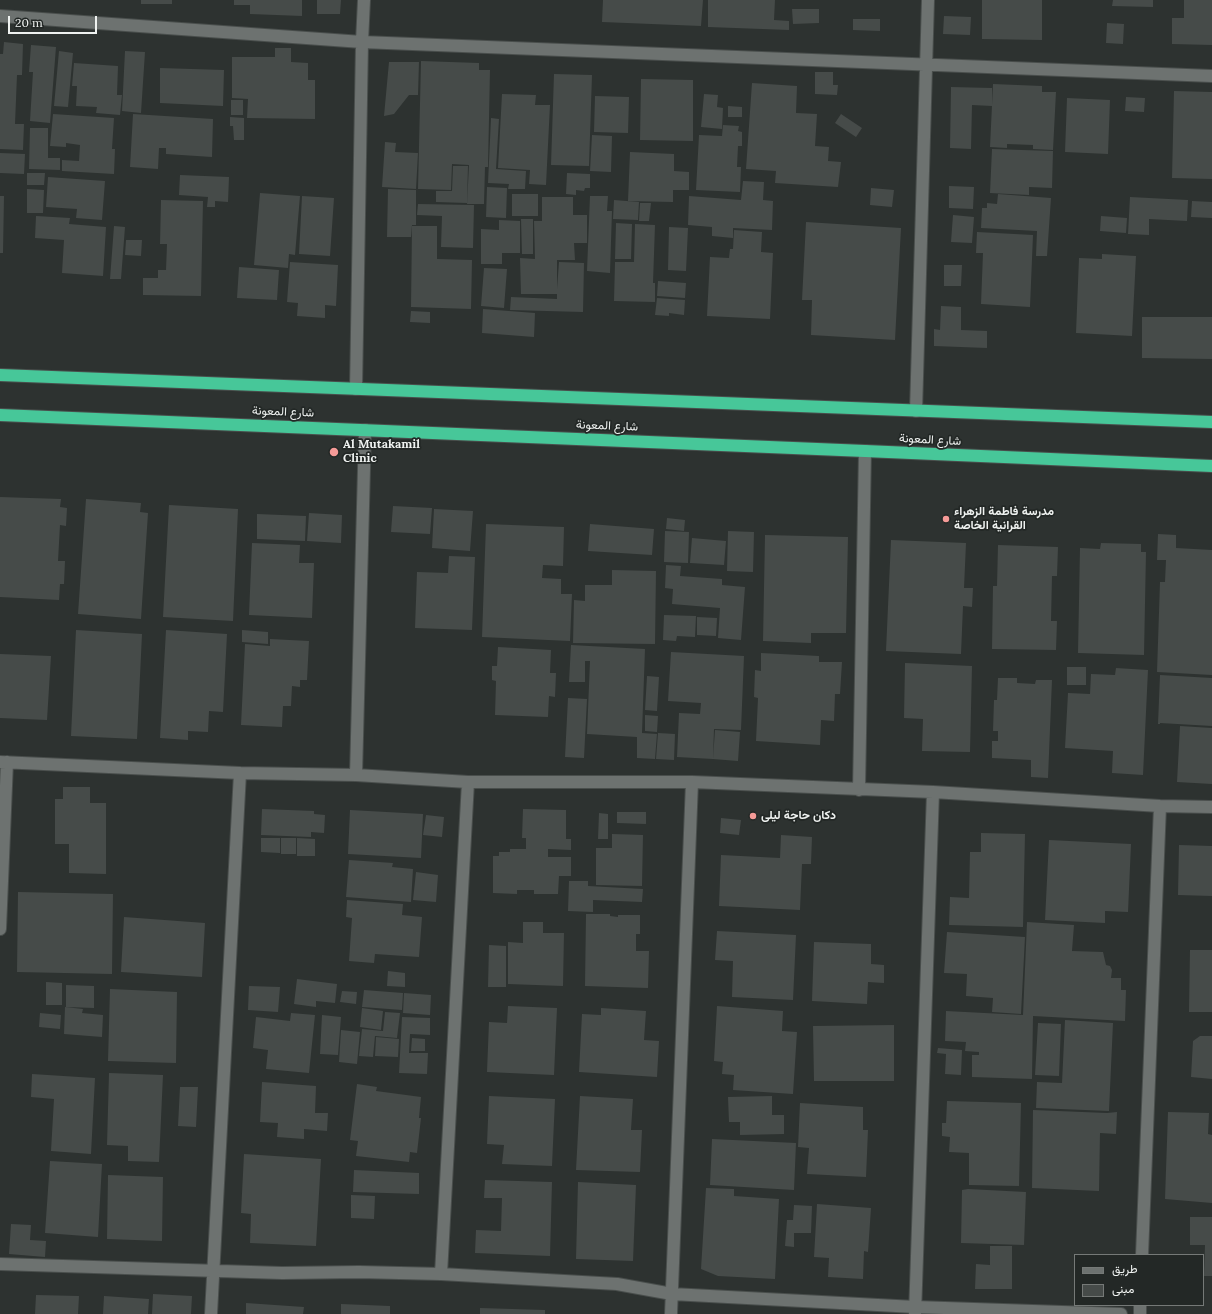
<!DOCTYPE html>
<html>
<head>
<meta charset="utf-8">
<style>
  body { margin:0 }
  #map { position:relative; width:1212px; height:1314px; overflow:hidden; background:#2d3230; font-family:Lora,Vazirmatn,serif }
  canvas { display:block }
  .legend { position:absolute; left:1074px; top:1254px; width:130px; height:52px; box-sizing:border-box; background:#232826; border:1px solid #757977; margin:0; padding:5px 7px; list-style:none; font-size:12px; color:#eff2f0 }
  .legend li { display:flex; align-items:center; gap:8px; height:20px }
  .legend b { width:20px; border:1px solid #757977 }
  .scale { position:absolute; left:8px; top:16px; width:89px; height:18px; box-sizing:border-box; border:2px solid #eff2f0; border-top:0; padding-left:5px; font-size:12px; line-height:14px; white-space:nowrap; color:#eff2f0; -webkit-text-stroke:3px #232826; paint-order:stroke }
</style>
</head>
<body>
<div id="map">
<canvas width="1212" height="1314"></canvas>
<ul class="legend">
<li><b style="height:5px;background:#6d7270"></b>طريق</li>
<li><b style="height:11px;background:#464b49"></b>مبنى</li>
</ul>
<div class="scale">20 m</div>
</div>
<script>
const ctx = document.querySelector('canvas').getContext('2d');
ctx.lineJoin = 'round';
function fill(path, color) {
  ctx.fillStyle = color;
  ctx.fill(path, 'evenodd');
}
function stroke(path, color, width, dash) {
  ctx.strokeStyle = color;
  ctx.lineWidth = width;
  ctx.lineCap = dash ? 'butt' : 'round';
  ctx.setLineDash(dash || []);
  ctx.stroke(path);
}
function label(font, color, halo, rows, align = 'center') {
  ctx.font = font + ' Lora,Vazirmatn,serif';
  ctx.lineWidth = 3.5;
  ctx.setLineDash([]);
  ctx.textBaseline = 'middle';
  ctx.strokeStyle = halo;
  ctx.fillStyle = color;
  for (const [text, x, y, turn = 0] of rows) {
    ctx.save();
    ctx.translate(x, y);
    ctx.rotate((+turn || 0) * Math.PI / 180);
    ctx.textAlign = isNaN(turn) ? turn : align;
    if (halo) ctx.strokeText(text, 0, 0);
    ctx.fillText(text, 0, 0);
    ctx.restore();
  }
}
fill(new Path2D(`
  M141,0H172V4H141Z
  M234,0H302V16L250,14V5H234Z
  M317,0H341L340,14H317Z
  M603,0H703L701,26L602,22Z
  M708,0H775L774,20L789,21V30L708,27Z
  M982,0H1042V40L982,39Z
  M1113,0H1153V7L1112,6Z
  M1184,0H1212V45L1172,44V18H1184Z
  M792,9H819V23L793,24Z
  M944,16L971,17L970,35L943,34Z
  M853,19H880V31L853,30Z
  M1107,23L1124,24L1123,44L1106,43Z
  M4,42L23,44L22,75H17L15,124H24L23,150L0,149V54H3Z
  M31,45L56,47L50,123L30,121L33,72H29Z
  M275,48H291V62L308,63V80H315V119L247,118L248,99L232,98V57H275Z
  M59,51L73,53L68,107L54,106Z
  M125,51L145,52L141,113L122,111Z
  M421,61L479,63V70H490L488,167H485L484,204H467L469,165L452,164L451,190L418,189Z
  M389,62H419L418,95H409L394,114L384,116Z
  M74,63L118,66L117,95H122L120,115L96,113L97,107L76,106L77,86H72Z
  M160,68L224,70L223,106L160,103Z
  M815,72H833V85H838L837,95L815,94Z
  M554,74L592,75L589,166L551,165Z
  M641,79L693,80V141L640,140Z
  M752,83L797,86L796,113L817,114L815,146L829,147L828,161L841,162L838,187L775,183L776,171L746,169Z
  M993,84L1042,86V92H1056L1053,150L1033,149V145L1007,144V148L990,147Z
  M951,87L992,88V106L972,105L971,149L950,148Z
  M1174,91L1212,92V179L1172,178Z
  M502,94L536,95L535,105H550L546,185L529,184L530,170L498,168Z
  M704,94L718,95L717,107L723,108L722,129L701,127Z
  M595,96L629,97L628,133L594,132Z
  M1126,97L1145,98L1144,112L1125,111Z
  M1067,98L1110,100L1108,154L1065,152Z
  M231,100H243V115H231Z
  M728,106L742,107V117H728Z
  M53,114L114,118L112,149H115L114,174L62,171V160L79,161L80,145L66,143V147L50,146Z
  M133,114L213,119L212,157L166,154V148H159L158,169L130,167Z
  M841,114L862,128L856,137L835,123Z
  M230,117L244,118V140H234L233,126H230Z
  M491,118L499,119L496,169L526,171L525,189H508L509,184L488,183Z
  M723,125L739,126L738,131L742,132V146H738L737,167H741L740,192L696,190L699,135L722,136Z
  M30,128H48V158H60V170L29,169Z
  M592,135L612,136L611,172L590,171Z
  M385,142L396,143L395,152L418,153L416,189L382,187Z
  M992,149L1053,151L1052,188L1029,187V195L990,193Z
  M630,152L674,154V171L689,172V190H673V202L628,201Z
  M0,153L25,154L24,174L0,173Z
  M453,166H468L467,203L436,202V191H452Z
  M27,173H45L44,185H27Z
  M567,173L590,174V188H585L584,191L576,190V195L566,194Z
  M180,175L229,177L228,202L215,201V207H207L208,197L179,195Z
  M48,177L105,181L102,220L76,218L77,209L46,207Z
  M743,181L764,182L763,200L773,201L772,230L733,228V238L712,236V227L688,225L689,196L741,200Z
  M949,186L974,187L973,209L949,208Z
  M487,187L507,188L506,218L486,217Z
  M871,188L894,190L892,207L870,205Z
  M27,189L44,190L43,213H27Z
  M388,189L416,190V225H412L411,237H387Z
  M260,193L300,196L295,255L289,254L288,268L254,265Z
  M512,194H538V216H512Z
  M998,194L1051,198L1047,256H1036L1037,231L981,228L982,208H987V203L997,204Z
  M0,196H4L3,253H0Z
  M302,196L334,198L330,256L299,254Z
  M590,196H608L607,211H612L610,273L587,271Z
  M542,197H573V215H587V243H574L575,260H557V289L559,262L584,263L583,312L510,310L511,297L557,299V294H521L520,258L535,259L534,221H542Z
  M1130,197L1188,200L1187,221L1149,219V235L1128,234Z
  M161,200L203,201L201,296L143,295V278H158V270H166L167,244H160Z
  M614,200L639,202L638,220L613,219Z
  M1192,201L1212,202V218L1191,217Z
  M640,203H651L649,221H639Z
  M418,204L474,205L473,248L441,247L442,216L417,215Z
  M953,215L974,217L972,243L951,242Z
  M36,216L70,218L69,224L106,227L103,276L62,273L64,240L35,238Z
  M1101,216L1127,218L1126,233L1100,231Z
  M521,219H533V254H522Z
  M499,220L520,221V253H502V264H481V229L499,230Z
  M806,222L901,228L895,340L811,335L812,300H802Z
  M616,223L632,224L631,259H615Z
  M635,224L655,225L653,283H655V302L614,301L615,262H634Z
  M114,226L125,227L121,279H110Z
  M412,226H437V259L472,260L471,309L411,307Z
  M669,227L688,228L686,271L668,270Z
  M734,230L762,232L761,252L773,253L770,319L707,316L710,257L729,258L730,249H733Z
  M977,232L1033,235L1030,307L981,304L983,253H976Z
  M126,240H142L141,256L125,255Z
  M1102,254L1136,256L1132,336L1076,333L1079,258L1102,259Z
  M290,262L338,265L336,306L325,305V318L297,316L298,303L287,302Z
  M944,265H962L961,286H944Z
  M239,267L279,270L277,300L237,298Z
  M484,268L507,269L504,308L481,306Z
  M658,281L686,283L685,298L657,296Z
  M657,298L685,300L684,315L669,313V316L655,315Z
  M941,306L961,307V330L987,331V348L934,346V329L940,330Z
  M483,309L535,313L534,337L482,333Z
  M411,311L430,312V323L410,322Z
  M1142,317H1212V359L1142,358Z
  M0,497L61,499L60,507L67,508L66,526L60,525L58,561H65L64,584H60L59,600L0,597Z
  M86,499L141,503L140,512L148,513L141,619L78,614Z
  M169,505L238,509L233,621L163,617Z
  M393,506L432,508L430,534L391,532Z
  M434,509L473,511L470,551L432,548Z
  M309,513L342,515L341,543L307,541Z
  M257,514L306,516L305,541L257,539Z
  M667,518L685,520L684,531L666,529Z
  M486,524L564,527L563,566L543,565L542,578L561,579V594H572L570,641L482,637Z
  M590,524L654,529L652,555L588,551Z
  M665,531L689,532L688,563L664,562Z
  M728,531L754,532L753,572L727,571Z
  M1158,534L1176,535V548L1212,550V675L1157,672L1160,582H1165L1166,560H1157Z
  M765,535L848,537L846,633H811V643L763,641Z
  M692,538L726,541L724,565L690,563Z
  M891,540L966,543L964,588H973L972,607L963,606L961,654L886,651Z
  M252,543L300,545L299,563H314L312,618L249,615Z
  M1101,543L1141,544V552H1146L1144,655L1078,653L1080,548L1100,549Z
  M998,545L1058,547L1057,576H1052L1051,621H1057L1056,650L992,649L993,586H997Z
  M449,556L475,557L472,630L415,628L417,572L448,573Z
  M666,565L681,566L680,576L722,579V585L745,587L741,640L718,638L720,608L672,604L673,589L665,588Z
  M612,570L656,571L655,644L573,643L574,600L585,601V585H612Z
  M664,615L696,616L695,637L677,636L676,641L663,640Z
  M697,617L717,618L716,636L697,635Z
  M76,630L142,634L137,739L71,736Z
  M166,630L227,634L223,712L209,711L208,732L188,731V740L160,738Z
  M242,630L268,632V644L242,642Z
  M270,639L309,641L307,680H300V687L292,686L291,706H283L282,727L241,725L245,644L270,646Z
  M571,645L645,649L642,733L657,734L655,759L637,758V737L587,734L590,661H585V682H569Z
  M498,647L551,650L550,673H556L555,697L549,696L548,717L495,715L496,681L492,680V666H497Z
  M671,652L744,656L741,730L714,729L713,759L677,757L679,713L700,714L701,703L668,701Z
  M761,653L819,656V662H842L840,694H835L834,721L821,720L820,745L756,741L758,698L754,697L755,670L761,671Z
  M0,654L51,656L47,720L0,718Z
  M905,663L972,666L970,752L922,751L923,719L904,718Z
  M1067,667H1086V685H1067Z
  M1116,668L1148,670L1143,775L1112,773L1113,751L1065,748L1068,693L1090,694L1091,674L1115,675Z
  M1160,675L1212,678V726L1160,723V724H1158Z
  M647,676L659,677L657,711L645,710Z
  M998,678H1017V683L1035,684L1036,680H1052L1048,778L1031,777V760L992,758V741H998V731H993L994,700H997Z
  M568,698L587,699L584,758L565,757Z
  M645,715L658,716L657,732L645,731Z
  M1180,726L1212,728V784L1177,782Z
  M715,730L740,732L738,761L713,759Z
  M658,733L675,734L674,760L656,759Z
  M63,787H90V803H106V874L69,873V844H55V799H63Z
  M262,809L314,811V814L325,815L324,833L311,832V837L261,835Z
  M523,809L566,810V839H571V850L548,849V857H571V876H559L558,894H534V890H517V894L493,893V856H499V852H510V849H526V838H522Z
  M350,810L423,814L421,858L348,854Z
  M617,812H646V824L617,823Z
  M599,813L608,814V839H598Z
  M426,815L444,817L442,837L423,835Z
  M721,818L741,820L739,835L720,833Z
  M981,833L1025,834L1023,927L949,925L950,897L969,898L970,852H981Z
  M612,834L643,835L642,886L596,885V848H612Z
  M781,835L812,837L811,864H802L800,910L719,906L721,855L780,858Z
  M261,838H280V853L261,852Z
  M281,838H296V854H281Z
  M297,838L315,839V856H297Z
  M1049,840L1131,844L1128,912L1105,911V923L1045,920Z
  M1179,845L1212,846V896L1178,895Z
  M349,860L393,863L392,867L413,869L411,902L346,897Z
  M416,872L438,875L436,902L413,900Z
  M569,881H588V886L643,889L642,902L593,900V912L568,911Z
  M18,892L113,894L112,974L17,972Z
  M347,900L403,904L402,915L422,917L419,957L375,954L374,963L349,961L352,918L346,917Z
  M586,914H610V916L618,917V915H640V934H636V951H649L648,988L585,986Z
  M124,917L205,923L202,977L121,972Z
  M523,922H543V933H564L563,986L508,984V942L523,943Z
  M1027,922L1074,925L1072,951L1103,952L1106,965L1110,966L1112,970L1111,978H1121V990H1126L1125,1021L1033,1016L1032,1079L972,1077V1055H979V1052L965,1051L966,1042L945,1041L946,1011L1023,1015Z
  M717,931L796,935L793,1000L732,997L733,961L715,960Z
  M947,932L1025,937L1021,1014L992,1012L993,998L966,996L967,974L944,973Z
  M814,942L871,944V964L884,965V983L868,982L867,1004L812,1001Z
  M489,945L506,946V987H488Z
  M1190,950H1212V1012H1189Z
  M388,971L405,973V987L387,986Z
  M297,979L337,984L335,1003L316,1001V1007L294,1004Z
  M46,982L62,983V1005H46Z
  M66,985L94,986V1008L66,1007Z
  M249,986L280,987L278,1012L248,1010Z
  M110,989L177,992L176,1063L108,1061Z
  M364,990L403,993L402,1010L362,1007Z
  M342,991L357,992L356,1004L340,1002Z
  M404,993L431,995L430,1015L403,1013Z
  M508,1006L557,1008L554,1075L487,1072L489,1022L507,1023Z
  M717,1006L783,1011L782,1031L797,1032L793,1094L733,1090L734,1075L722,1074L723,1062L714,1061Z
  M65,1007L83,1009L82,1013L103,1015L102,1037L64,1034Z
  M362,1008L383,1011L381,1030L360,1027Z
  M601,1008L646,1011L644,1040L659,1041L657,1077L579,1072L582,1014L601,1015Z
  M385,1012L400,1013L397,1038L375,1036L373,1057L359,1056L362,1029L383,1031Z
  M40,1013L61,1015L60,1029L39,1027Z
  M291,1013L315,1015L309,1073L266,1069L268,1050L253,1048L256,1017L290,1021Z
  M322,1015L341,1017L338,1055L320,1054Z
  M402,1017L430,1018V1035L410,1034L409,1053H428L427,1074L399,1073Z
  M1065,1020L1113,1023L1109,1111L1036,1108L1037,1082L1062,1083Z
  M1038,1023L1061,1024L1059,1076L1035,1075Z
  M894,1025V1081H814L813,1026Z
  M341,1030L360,1032L357,1064L339,1062Z
  M1200,1036H1212V1079L1191,1077L1193,1041Z
  M376,1037L399,1039L398,1057L375,1056Z
  M412,1038L425,1039V1051H411Z
  M938,1048L962,1050L961,1075L945,1074L946,1054L937,1053Z
  M109,1073L163,1075L159,1162L128,1161V1146L107,1145Z
  M32,1074L95,1078L91,1154L51,1151L54,1099L31,1097Z
  M262,1082L316,1086L315,1113H328L327,1131L304,1129V1139L277,1137L278,1123L260,1122Z
  M357,1084L377,1087L376,1091L421,1097L419,1118H421L417,1153L410,1152L409,1162L356,1156L358,1141L350,1140Z
  M180,1087H198L196,1127L178,1126Z
  M489,1096L555,1099L552,1166L502,1164L504,1145L487,1144Z
  M580,1096L633,1099L631,1130H642L640,1172L576,1170Z
  M772,1096V1115H784V1134L740,1135V1122H729L728,1097Z
  M947,1101L1021,1103L1019,1186L969,1185V1153L949,1152L950,1137L942,1136V1123H946Z
  M800,1103L863,1107V1130H868L866,1177L807,1174L809,1148L798,1147Z
  M1033,1110L1107,1113L1117,1112L1116,1134L1100,1133L1099,1191L1032,1188Z
  M1168,1112L1209,1113L1208,1134L1212,1135V1203L1165,1199Z
  M712,1139L796,1143L794,1190L710,1185Z
  M244,1154L321,1159L316,1246L250,1243L251,1214L241,1213Z
  M50,1161L102,1164L98,1237L45,1233Z
  M354,1170L419,1173V1194L353,1192Z
  M108,1175L163,1177L162,1241L107,1239Z
  M485,1180L552,1182L550,1256L475,1253L476,1230L501,1231L502,1198H484Z
  M578,1182L636,1185L633,1261L576,1259Z
  M706,1188L734,1189V1196L779,1199L775,1279L718,1276L701,1269Z
  M968,1189L1026,1192L1024,1245L961,1243L962,1190Z
  M351,1195L375,1196L374,1219L351,1218Z
  M817,1204L871,1208L868,1252L864,1251L863,1279L828,1277L829,1258L814,1257Z
  M794,1205L812,1206L811,1233H794V1247L785,1246L787,1220H793Z
  M1190,1217H1212V1276H1204L1205,1245H1190Z
  M11,1224L31,1225L30,1240L46,1241L45,1257L9,1254Z
  M990,1246H1012V1289H975L976,1264L990,1265Z
  M153,1294L192,1296L191,1314H152Z
  M36,1295L79,1296L78,1314H35Z
  M104,1296L149,1299L148,1314H103Z
  M246,1303L304,1307L303,1314H246Z
  M341,1304L390,1306V1314H341Z
  M480,1308L545,1310V1314H480Z`), '#464b49');
const minor = new Path2D(`
  M0,16L362,42L1212,76
  M356,389L362,42L364,0
  M916,411L928,0
  M0,762L240,773L356,775L468,782H692L933,792L1160,806L1212,807
  M356,775L365,430
  M859,790L865,451
  M0,929L7,762
  M1142,1255L1160,806
  M0,1264L282,1273L359,1272L441,1274L617,1284L672,1294L915,1307L1121,1314
  M441,1274L468,782
  M211,1314L240,773
  M671,1314L692,782
  M915,1314L933,792
  M1140,1314V1305`);
const highway = new Path2D(`
  M0,375L1212,422
  M0,415L865,451L1212,466`);
stroke(minor, '#494e4c', 14);
stroke(highway, '#494e4c', 14);
stroke(minor, '#6d7270', 12);
stroke(highway, '#47c799', 12);
for (const [x, y, r, color] of [
  [334,452,5,"#f59b98"],
  [946,519,4,"#f59b98"],
  [753,816,4,"#f59b98"]
]) {
  const dot = new Path2D();
  dot.arc(x, y, r, 0, 2 * Math.PI);
  ctx.fillStyle = color;
  ctx.fill(dot);
  stroke(dot, '#232826', 1.5);
}
label('12px', '#eff2f0', '#232826', [
  ["شارع المعونة",283,412,2],
  ["شارع المعونة",607,426,2],
  ["شارع المعونة",930,440,3]
]);
label('bold 12px', '#eff2f0', '#232826', [
  ["Al Mutakamil",343,445],
  ["Clinic",343,459],
  ["مدرسة فاطمة الزهراء",954,512],
  ["القرانية الخاصة",954,526],
  ["دكان حاجة ليلى",761,816]
], 'left');
</script>
</body>
</html>
